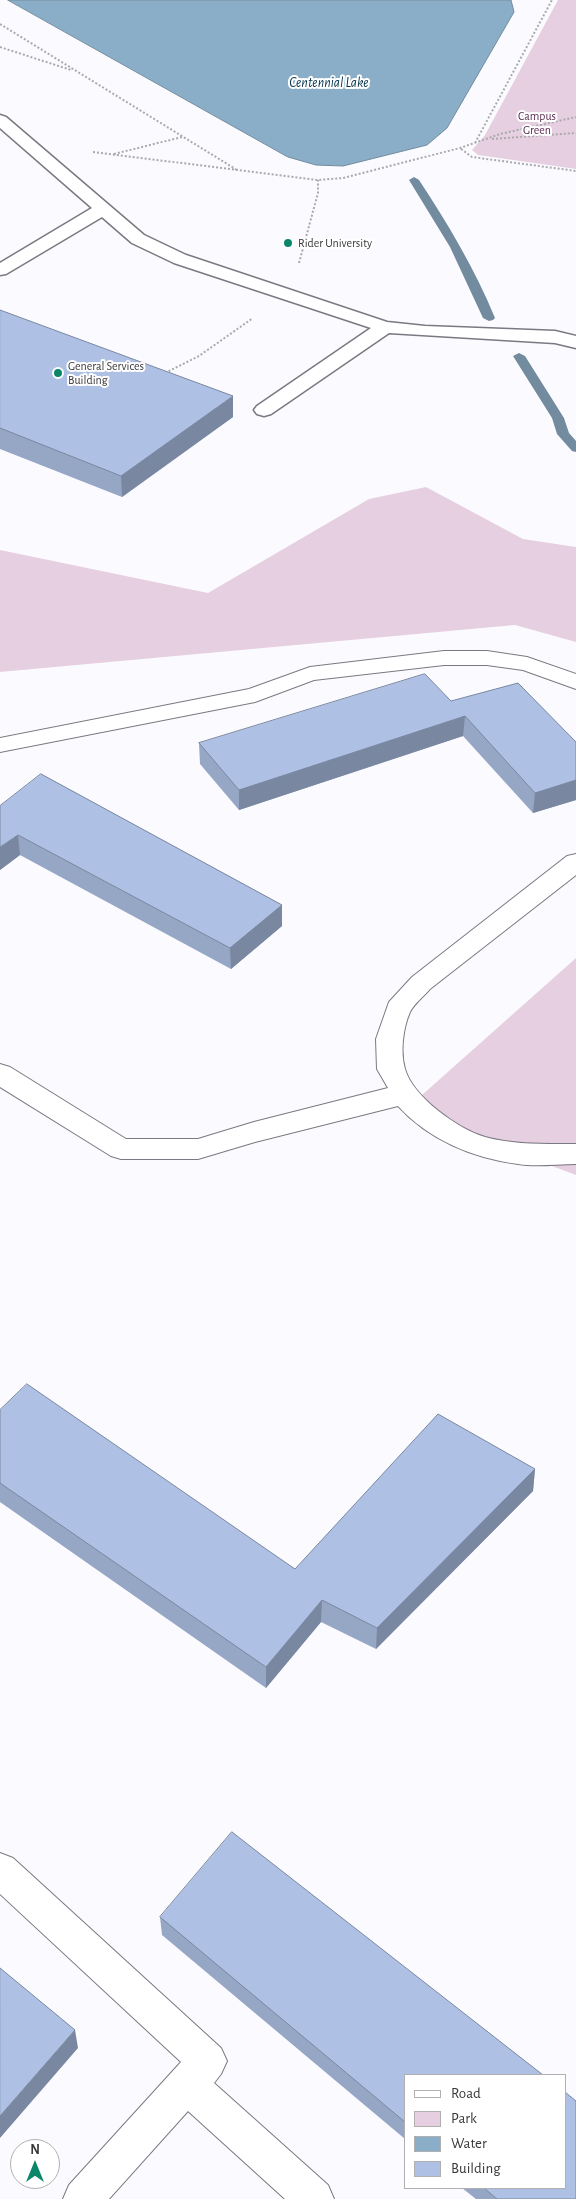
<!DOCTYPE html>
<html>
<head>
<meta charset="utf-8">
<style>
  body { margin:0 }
  #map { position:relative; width:576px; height:2199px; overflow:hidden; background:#fbfbff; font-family:"Alegreya Sans",sans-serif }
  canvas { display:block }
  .legend { position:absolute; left:404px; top:2074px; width:162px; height:115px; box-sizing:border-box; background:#fff; border:1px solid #b0b0b1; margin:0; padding:6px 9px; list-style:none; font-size:15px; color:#39393c }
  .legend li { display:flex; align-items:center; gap:10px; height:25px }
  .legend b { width:25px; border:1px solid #b0b0b1 }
  .north { position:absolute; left:10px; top:2139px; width:50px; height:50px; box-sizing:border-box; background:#fff; border:1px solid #b0b0b1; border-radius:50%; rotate:0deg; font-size:14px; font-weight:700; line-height:20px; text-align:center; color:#39393c }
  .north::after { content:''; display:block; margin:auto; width:18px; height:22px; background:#0a8769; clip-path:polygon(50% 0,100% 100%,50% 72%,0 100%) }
</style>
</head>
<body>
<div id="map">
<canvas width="576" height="2199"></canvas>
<ul class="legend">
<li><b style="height:6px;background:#fff"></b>Road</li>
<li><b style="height:14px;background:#e6cfe1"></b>Park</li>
<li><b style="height:14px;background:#8aaec8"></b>Water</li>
<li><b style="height:14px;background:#aec1e5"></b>Building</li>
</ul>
<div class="north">N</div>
</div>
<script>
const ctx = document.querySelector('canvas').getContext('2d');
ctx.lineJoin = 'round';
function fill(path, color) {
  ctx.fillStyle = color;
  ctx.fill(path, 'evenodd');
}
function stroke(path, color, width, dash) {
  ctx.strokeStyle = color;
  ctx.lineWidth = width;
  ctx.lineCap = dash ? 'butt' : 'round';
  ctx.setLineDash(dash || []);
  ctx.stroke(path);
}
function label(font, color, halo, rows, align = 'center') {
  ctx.font = font + ' "Alegreya Sans",sans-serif';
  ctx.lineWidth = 4;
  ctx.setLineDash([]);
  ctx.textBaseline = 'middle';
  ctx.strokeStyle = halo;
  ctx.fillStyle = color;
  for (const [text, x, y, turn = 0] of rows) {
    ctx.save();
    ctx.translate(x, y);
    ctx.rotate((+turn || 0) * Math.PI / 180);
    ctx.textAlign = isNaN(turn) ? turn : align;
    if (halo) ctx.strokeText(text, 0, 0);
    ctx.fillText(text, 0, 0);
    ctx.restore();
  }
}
fill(new Path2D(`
  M558,0H576V169L478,155L472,150L485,135Z
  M426,487L523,539L576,547V642L515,625L0,672V550L208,593L369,499Z
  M576,958V1175L404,1111Z`), '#e6cfe1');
const water = new Path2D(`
  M8,0H511L514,12L447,128L427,145L343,166L316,165L288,157Z`);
fill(water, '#8aaec8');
stroke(water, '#728b9e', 1);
fill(new Path2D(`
  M414,177L419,180C448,224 475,269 495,318L493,320L489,321L483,318L450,247L409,180Z
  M519,353L525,356L564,418L569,433L576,441V452L572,451L557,434L552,418L513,356Z`), '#728b9e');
const service = new Path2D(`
  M0,115L6,117L144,235L186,255L387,322L425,326L555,331L576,336V348L555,343L389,333L271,414L264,416L257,414L254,410L257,406L371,328L174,263L132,243L102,217L6,274L0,275V263L92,208L0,128Z`);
const minor = new Path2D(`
  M444,651H487L527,657L576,674V689L523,670L487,665H444L314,680L255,702L0,752V738L249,689L310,667Z
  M576,854V875L430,989C424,996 414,1004 410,1012C403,1028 400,1052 405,1069C413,1097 458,1129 485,1137C515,1145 545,1144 576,1144V1164C557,1164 536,1167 518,1164C473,1158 429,1140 398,1106L255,1142L198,1159H121L111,1156L0,1087V1064L10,1067L126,1139H198L254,1122L388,1088L377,1069L376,1039L389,1002L412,977L567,856Z
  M0,1853L13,1858L221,2048L227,2061L221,2074L214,2083L328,2185L334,2199H285L188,2111L109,2199H63L69,2185L181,2062L0,1894Z`);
stroke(service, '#7a7982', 3);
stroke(minor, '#7a7982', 2);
stroke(new Path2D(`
  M0,24L237,170
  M0,47L71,70
  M492,139L576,133
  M475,143L552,0
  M461,149L472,157L576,171
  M93,152L318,180L343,178L460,148L500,134L576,117
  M114,154L182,137
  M299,263L318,193V180
  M165,373L199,356L253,318`), '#aaaaad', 2, [2, 2]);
fill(service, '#fff');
fill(minor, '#fff');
fill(new Path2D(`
  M0,310L233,417L122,497L0,449Z
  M451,701L576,742V800L533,813L463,736L239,810L200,764L199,743Z
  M41,774L282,905V926L231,969L20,855L0,870Z
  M0,1410L295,1569L535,1469L533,1491L376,1649L321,1622L266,1688L0,1502Z
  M160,1917L405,2075V2139L162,1935Z
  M462,2188H565L576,2199H476Z`), '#96a6c5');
fill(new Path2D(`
  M233,396V417L122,497L121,476Z
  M465,716L463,736L239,810V790Z
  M576,780V800L533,813L535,793Z
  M18,835L20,855L0,870V847Z
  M282,905V926L231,969L230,948Z
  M535,1469L533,1491L376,1649L377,1628Z
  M322,1600L321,1622L266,1688V1667Z
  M75,2030L78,2048L0,2138V2116Z`), '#7a87a0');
const building = new Path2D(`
  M0,310L233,396L121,476L0,428Z
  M425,674L451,701L518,683L576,742V780L535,793L465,716L239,790L199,743Z
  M41,774L282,905L230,948L18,835L0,847V806Z
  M27,1384L295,1569L438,1414L535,1469L377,1628L322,1600L266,1667L0,1483V1410Z
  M232,1832L543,2075H405V2122L160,1917Z
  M0,1968L75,2030L0,2116Z
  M565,2092L576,2101V2199H497L484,2188H565Z`);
fill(building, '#aec1e5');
stroke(building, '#7a87a0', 1);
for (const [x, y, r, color] of [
  [288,243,5,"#0a8769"],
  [58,373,5,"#0a8769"]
]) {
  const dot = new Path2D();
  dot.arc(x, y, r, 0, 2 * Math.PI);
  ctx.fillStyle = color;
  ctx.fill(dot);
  stroke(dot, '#fff', 2);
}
label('12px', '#5b2d53', '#fff', [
  ["Campus",537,116],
  ["Green",537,130]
]);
label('12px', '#39393c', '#fff', [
  ["Rider University",298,243],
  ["General Services",68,366],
  ["Building",68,380]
], 'left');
label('italic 14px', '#01314c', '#fff', [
  ["Centennial Lake",329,83]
]);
</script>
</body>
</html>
